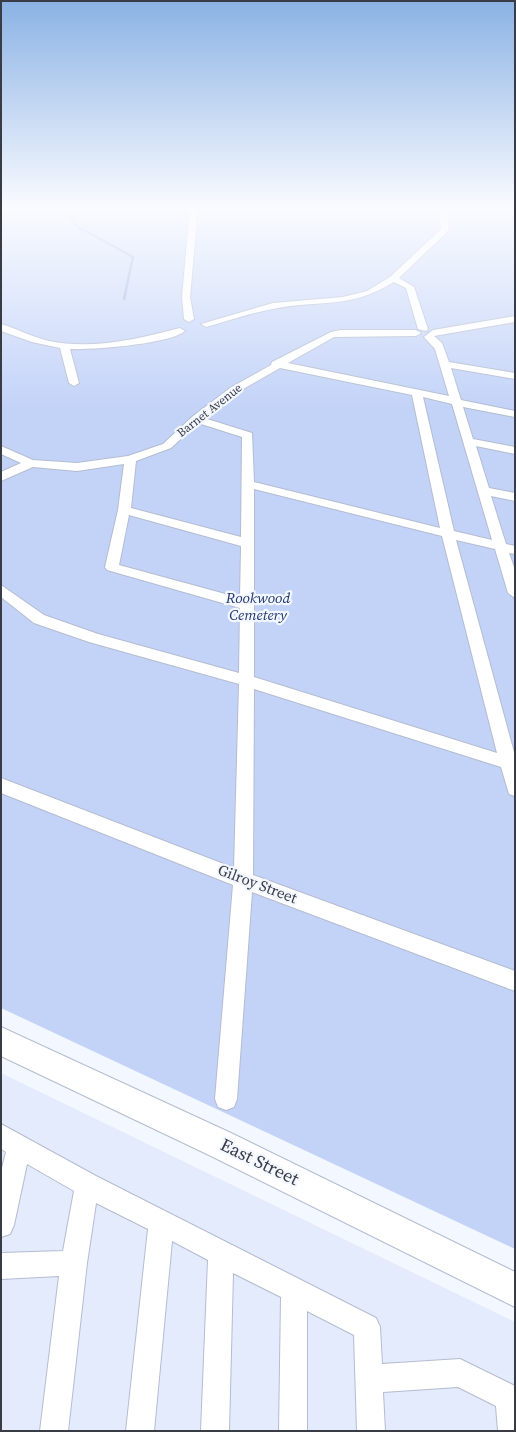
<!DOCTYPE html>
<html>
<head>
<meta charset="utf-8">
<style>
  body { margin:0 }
  #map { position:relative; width:516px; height:1432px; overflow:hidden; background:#f3f7ff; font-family:"Source Serif 4",serif }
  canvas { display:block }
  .frame { position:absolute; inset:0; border:2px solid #393c44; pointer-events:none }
</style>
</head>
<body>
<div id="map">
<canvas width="516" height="1432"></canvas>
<div class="frame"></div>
</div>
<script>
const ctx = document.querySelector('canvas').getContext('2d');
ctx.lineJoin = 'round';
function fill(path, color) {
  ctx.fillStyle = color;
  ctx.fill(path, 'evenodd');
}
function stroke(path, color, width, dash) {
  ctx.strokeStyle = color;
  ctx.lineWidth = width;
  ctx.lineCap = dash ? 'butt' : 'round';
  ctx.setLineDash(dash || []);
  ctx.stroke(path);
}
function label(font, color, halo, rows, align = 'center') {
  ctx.font = font + ' "Source Serif 4",serif';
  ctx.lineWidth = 4.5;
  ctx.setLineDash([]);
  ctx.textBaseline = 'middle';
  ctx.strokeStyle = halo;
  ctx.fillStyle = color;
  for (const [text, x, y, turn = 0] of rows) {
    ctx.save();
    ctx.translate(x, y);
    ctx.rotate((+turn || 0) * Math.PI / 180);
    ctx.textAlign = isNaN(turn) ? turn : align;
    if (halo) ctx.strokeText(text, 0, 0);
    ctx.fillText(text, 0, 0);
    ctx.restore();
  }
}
fill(new Path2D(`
  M1,1073L515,1322V1431H1Z`), '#e4ebfc');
fill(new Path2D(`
  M1,208H515V1249L1,1008Z`), '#c3d3f8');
stroke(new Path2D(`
  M64,208L78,227L133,257L124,299`), '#9db0de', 2.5);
const minor = new Path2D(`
  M190,208H198L190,297L194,319L189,322L184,319L182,297Z
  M439,208H447L449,230L399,278L414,287L428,329L426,331L418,329L406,288L394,282C348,310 321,299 273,309C250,313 228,321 206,327L201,324L273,303L343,297L367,291L390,277L441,229Z
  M515,316V322L434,336L442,343L449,362L515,373V379L451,368L461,400L515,411V417L463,407L473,439L515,447V454L476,446L489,488L515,493V501L491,496L506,544L515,546V554L509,553L515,570V598L508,593L495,549L456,540L515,756V796L509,794L501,767L254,689L253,875L515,971V991L252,892L237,1099L234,1107L226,1110L218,1107L215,1099L233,885L1,793V778L234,868L239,684L89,642L34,623L1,597V585L44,615L98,634L239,673L240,608L107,570L105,567L118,510L124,464L77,471L33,467L1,481V472L21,463L1,454V446L33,460L77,463L128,456L163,444L192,417L230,388L271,365L272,362L331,332L341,330H416L421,333L416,336L334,337L288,363L449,396L435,349L424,337L433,330ZM280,368L412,395L440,528L254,482L252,433L204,418L238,392ZM423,397L452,404L492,540L454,531ZM198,423L242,437L241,537L131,508L136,461L171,448ZM254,489L442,536L497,753L254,677ZM129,515L241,546L240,598L119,565Z
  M1,324C18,329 32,337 49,341C92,350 138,339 180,328L185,331C170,344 92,350 70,349L79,383L74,386L69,383L60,348L32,342L1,331Z
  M1,1124L96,1176L376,1318L380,1327L382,1364L460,1359L515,1386V1431H498L496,1406L458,1387L383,1392L385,1431H357L354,1335L307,1311V1431H279L281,1297L233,1273L229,1431H201L208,1260L172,1241L154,1431H126L148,1229L96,1203L87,1263L68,1431H40L59,1276L1,1279V1253L63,1251L74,1191L27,1164L14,1225L10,1234L1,1237V1172L6,1152L1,1149Z`);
const major = new Path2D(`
  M1,1027L231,1133L515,1272V1307L209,1155L1,1056Z`);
stroke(minor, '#b3bcd0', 2);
stroke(major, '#b3bcd0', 2);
fill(minor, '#fff');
fill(major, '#fff');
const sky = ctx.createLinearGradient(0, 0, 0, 408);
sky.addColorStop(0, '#8ab2e4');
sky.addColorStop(0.51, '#fafbff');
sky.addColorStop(1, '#fafbff00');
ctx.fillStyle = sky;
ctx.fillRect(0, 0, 516, 408);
label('12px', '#393c44', '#f3f7ff', [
  ["Barnet Avenue",210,411,-38]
]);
label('italic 15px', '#23376f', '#f3f7ff', [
  ["Rookwood",258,599],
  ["Cemetery",258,616]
]);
label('15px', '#393c44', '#f3f7ff', [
  ["Gilroy Street",257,885,21]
]);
label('18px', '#393c44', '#f3f7ff', [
  ["East Street",259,1163,26]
]);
</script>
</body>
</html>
